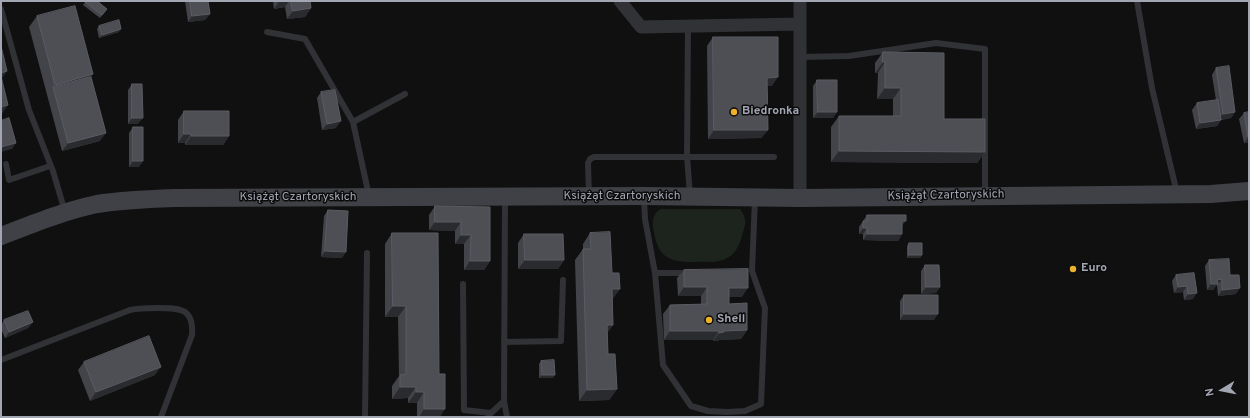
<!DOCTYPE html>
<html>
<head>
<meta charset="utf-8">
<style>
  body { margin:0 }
  #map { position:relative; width:1250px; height:418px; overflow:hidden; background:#101011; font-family:Overpass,sans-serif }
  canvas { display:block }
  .frame { position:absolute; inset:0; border:2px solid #a2a6b2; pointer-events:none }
  .north { position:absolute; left:1202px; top:370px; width:40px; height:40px; -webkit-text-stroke:3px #0b0b0c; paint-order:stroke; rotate:260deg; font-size:11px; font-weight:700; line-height:16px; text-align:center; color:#a2a6b2 }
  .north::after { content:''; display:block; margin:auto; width:14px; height:18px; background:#a2a6b2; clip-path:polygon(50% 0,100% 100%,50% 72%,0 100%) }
</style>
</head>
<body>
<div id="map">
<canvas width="1250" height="418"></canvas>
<div class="frame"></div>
<div class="north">N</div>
</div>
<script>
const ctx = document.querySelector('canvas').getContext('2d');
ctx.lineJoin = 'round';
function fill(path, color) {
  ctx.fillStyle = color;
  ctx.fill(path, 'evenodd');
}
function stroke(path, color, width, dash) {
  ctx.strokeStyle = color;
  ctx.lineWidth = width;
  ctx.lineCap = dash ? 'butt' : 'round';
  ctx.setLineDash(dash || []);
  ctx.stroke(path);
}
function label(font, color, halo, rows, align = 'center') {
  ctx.font = font + ' Overpass,sans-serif';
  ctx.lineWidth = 3;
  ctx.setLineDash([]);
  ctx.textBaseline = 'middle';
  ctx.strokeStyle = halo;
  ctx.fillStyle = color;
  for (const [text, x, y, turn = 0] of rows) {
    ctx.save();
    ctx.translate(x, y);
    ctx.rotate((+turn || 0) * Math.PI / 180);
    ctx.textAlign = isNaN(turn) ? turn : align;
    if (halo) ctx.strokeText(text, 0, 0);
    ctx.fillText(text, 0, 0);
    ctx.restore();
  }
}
fill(new Path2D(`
  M661,209H740C742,212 745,216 745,220C746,224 744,228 743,232C740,245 735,258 719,261C712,263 703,261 695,262C687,262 675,262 667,257C657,251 655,238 653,227C652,220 654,212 661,209Z`), '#1d241d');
stroke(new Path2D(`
  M1137,1L1152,88L1177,193
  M1,9L29,110L53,171L65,212
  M688,26L687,156L690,195
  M267,32L305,39L353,122L369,196
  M800,57L849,56L936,43L985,49V194
  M353,122L405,94
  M6,164L9,180L50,166
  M589,195L588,163L590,159L594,157H774
  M505,198L504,401L507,417
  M644,198L645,219L655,273L663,365L691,406L708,411L727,412L745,411L761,404L765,308L752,271L755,199
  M655,273H689
  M463,284L464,410L491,413
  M504,342L561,341L563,280
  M1,360L130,310C139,308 149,308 158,308C180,308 194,308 192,335L161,417
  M489,415L504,401
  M365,417L367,253`), '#313236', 6);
stroke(new Path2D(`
  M620,1L641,27L800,24
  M800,1V198`), '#313236', 13);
stroke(new Path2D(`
  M1,236C32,224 64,211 97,204C122,200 148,199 174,198L644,196L800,198L1211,194L1249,191`), '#3f4146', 18);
fill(new Path2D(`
  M86,1L107,9L100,18L83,5Z
  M185,1H209L208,2L210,14L205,20L188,22Z
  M273,1H310L311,8L305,17L287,19L285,7L274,9Z
  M37,16L93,74L91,77L100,141L62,151L29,27Z
  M99,26L119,32L99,38L97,29Z
  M713,37L772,86H767L768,130L761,138L708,139L707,46Z
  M883,52L944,119L985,152L977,163L831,162V127L839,116H893V99H877L878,73H875V63Z
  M1216,68L1235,112L1231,118L1221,120L1217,126L1196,129L1192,110L1197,103L1216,100L1212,75Z
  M817,80L837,112L833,118H813V86Z
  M132,84L138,124H128V90Z
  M321,92L336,128L322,130L317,98Z
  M184,111L229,136L223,145H185V143H178V120Z
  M1244,113L1249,142L1244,143L1239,119Z
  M133,127L139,167H129V133Z
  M435,206L490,207V261L484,270H464V244H455V231L429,230V215Z
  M328,210L342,258L321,257L324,216Z
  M867,215L902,226V234L898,241L863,240V234H859V227Z
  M392,233L439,374L440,417H417V403H408V398L392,399V386L399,376L398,317H385V244Z
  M590,233L612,273L620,289L612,299L613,325L607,333L608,354L617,389L609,400L579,401L575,260L583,249V244Z
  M524,234L564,260L558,269H518V243Z
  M909,243L922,255L920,258H907V246Z
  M1209,260L1230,275L1236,294L1218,296L1217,285L1216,286L1213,290H1207L1205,266Z
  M925,265L940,287L936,293L921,294V271Z
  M684,270L742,297H729V304L747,330L741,339L719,340L718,341H713V340H664L663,314L670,305L701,304V296H678L677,278Z
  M1194,273L1193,299L1184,300L1183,292L1174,293L1172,281L1176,275Z
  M904,295L934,320H900V301Z
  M4,320L33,322L28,328L5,338L1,329V325Z
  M541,361L553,378H539V364Z
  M84,362L155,375L90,401L78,370Z`), '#434449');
fill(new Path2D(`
  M279,1H289L285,7L274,9Z
  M311,8L305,17L287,19L293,11Z
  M210,14L205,20L188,22L192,16Z
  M121,29L119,32L99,38L102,35Z
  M883,62H885L878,73H875Z
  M7,71L1,80V73Z
  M93,74L85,85L53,87L55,85Z
  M778,77L772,86H761L767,78Z
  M885,88H901L893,99H877Z
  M8,105L1,115V107Z
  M818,112H837L833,118H813Z
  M1235,112L1231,118L1218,120L1223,114Z
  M132,118H143L138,124H128Z
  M1221,120L1217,126L1196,129L1200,123Z
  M341,121L336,128L322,130L327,124Z
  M714,130H768L761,138L708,139Z
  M106,133L100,141L62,151L68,143Z
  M184,134H191L185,143H178Z
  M191,136H229L223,145H185Z
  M1248,137H1249V142L1244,143Z
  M16,143L12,149L1,152V147Z
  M839,151L985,152L977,163L831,162Z
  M133,161H143L139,167H129Z
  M902,221H906L901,227Z
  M435,222H461L455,231L429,230Z
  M863,228H867L863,234H859Z
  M867,234H902L898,241L863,240Z
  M461,235H471L464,244H455Z
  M325,251L346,252L342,258L321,257Z
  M909,255H922L920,258H907Z
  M525,260H564L558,269H518Z
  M470,261H490L484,270H464Z
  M1222,279L1213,290H1207L1211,284L1217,280Z
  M1187,286L1183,292L1174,293L1178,287Z
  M684,287H707L701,296H678Z
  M926,287H940L936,293L921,294Z
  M729,288H748L742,297H723Z
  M1240,288L1236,294L1218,296L1222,290Z
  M612,289H620L612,300Z
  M1197,293L1193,299L1184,300L1188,294Z
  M393,306H406L398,317H385Z
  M904,314H938L934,320H900Z
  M33,322L28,328L5,338L9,332Z
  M607,325H613L605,336Z
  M747,330L741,339L719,340L718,341H713L719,333L724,331Z
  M670,331H719L713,340H664Z
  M161,367L155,375L90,401L96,392Z
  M542,375H555L553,378H539Z
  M400,387H416L408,398L392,399Z
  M617,389L609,400L579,401L587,390Z
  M416,392H424L417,403H408Z
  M424,409H445L440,417H419Z`), '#2a2b2e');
const building = new Path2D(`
  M86,1H97L107,9L102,15L85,2Z
  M190,1H208L210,14L192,16Z
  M291,1H310L311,8L293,11Z
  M75,6L93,74L55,85L37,16Z
  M119,20L121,29L102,35L99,26Z
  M713,37H778V77L767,78L768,130H714Z
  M1,46L7,71L1,73Z
  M883,52L944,53V119H985V152L839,151V116H901V88H885V62H883Z
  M1229,66L1235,112L1223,114L1216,68Z
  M1,76L8,105L1,107Z
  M91,77L106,133L68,143L53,87Z
  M817,80H837V112H818Z
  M132,84H142L143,118H132Z
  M335,90L341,121L327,124L321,92Z
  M1218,100L1221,120L1200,123L1197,103Z
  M184,111H229V136H191V134H184Z
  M1249,112V137H1248L1244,113Z
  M9,118L16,143L1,147V121Z
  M133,127H143V161H133Z
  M435,206L490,207V261H470L471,235H461V222H435Z
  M328,210L348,211L346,252L325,251Z
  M867,215H906V221H902V234H867V228H863V221H867Z
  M610,232L612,273H619L620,289H612L613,325H607L608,354H615L617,389L587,390L583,249H591L590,233Z
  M392,233H438L439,374H445V409H424V392H416V387H400V375L406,374V306H393Z
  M524,234H563L564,260H525Z
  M909,243H922V255H909Z
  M1229,259L1230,275H1239L1240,288L1222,290V279L1217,280L1218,284H1211L1209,260Z
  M925,265H939L940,287H926Z
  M748,269V288H729V304L747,303V330L724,331V332L719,333V331H670V305L707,304V287H684V270Z
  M1194,273L1197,293L1188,294L1187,286L1178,287L1176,275Z
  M904,295H938V314H904Z
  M28,311L33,322L9,332L4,320Z
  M149,336L161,367L96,392L84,362Z
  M554,360L555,375H542L541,361Z`);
fill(building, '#4d4f54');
stroke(building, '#5b5c63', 1);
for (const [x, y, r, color] of [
  [734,112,4,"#ecb12d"],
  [1073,269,4,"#ecb12d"],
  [709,320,4,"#ecb12d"]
]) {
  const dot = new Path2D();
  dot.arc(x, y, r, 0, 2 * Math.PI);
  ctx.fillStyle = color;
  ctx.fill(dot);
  stroke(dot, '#0b0b0c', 1.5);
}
label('bold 12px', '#a2a6b2', '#0b0b0c', [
  ["Biedronka",742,112],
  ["Euro",1081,269],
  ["Shell",717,320]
], 'left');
label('12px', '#a2a6b2', '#0b0b0c', [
  ["Książąt Czartoryskich",946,196,-1],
  ["Książąt Czartoryskich",622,197],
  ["Książąt Czartoryskich",298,198]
]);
</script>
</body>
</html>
